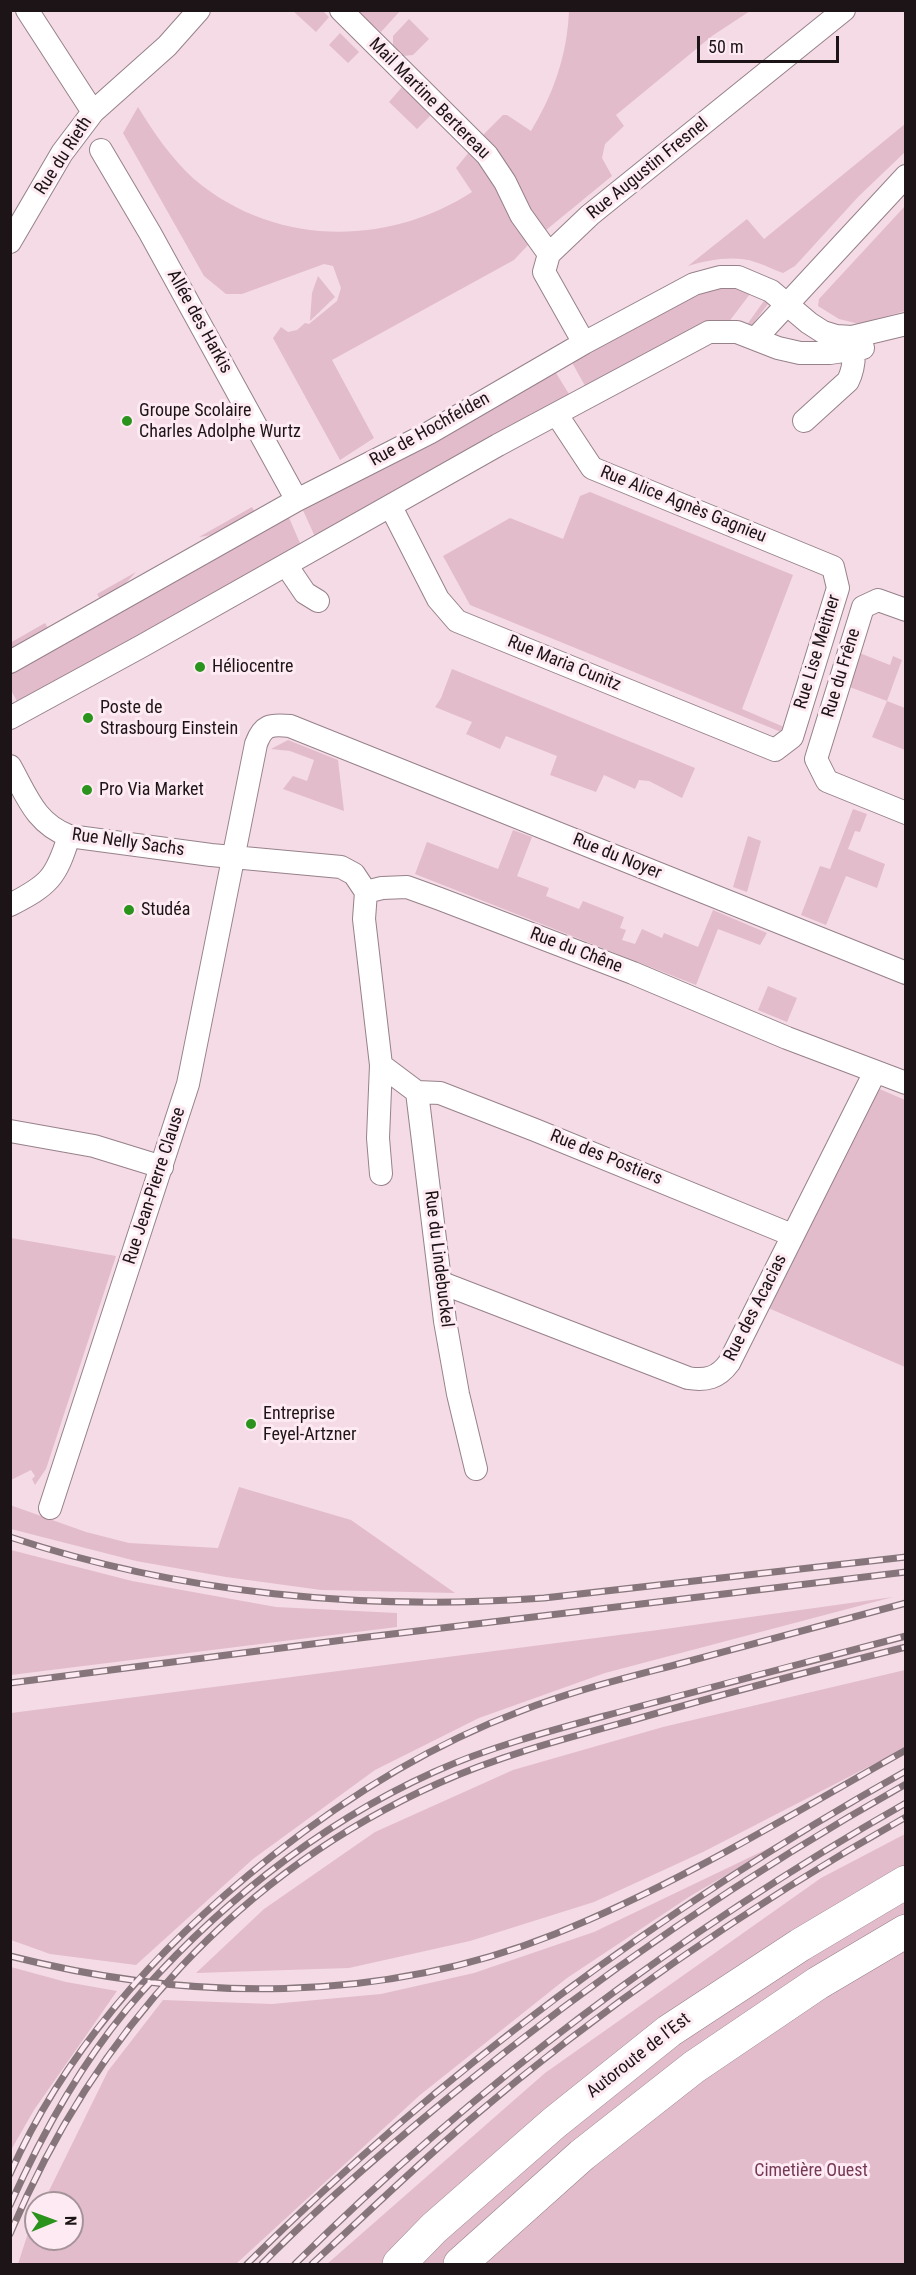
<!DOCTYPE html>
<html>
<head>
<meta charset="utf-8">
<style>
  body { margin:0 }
  #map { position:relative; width:916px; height:2275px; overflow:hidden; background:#f4dbe5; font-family:"Roboto Condensed",sans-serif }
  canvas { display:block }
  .frame { position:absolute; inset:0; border:12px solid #1c1417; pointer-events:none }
  .north { position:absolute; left:24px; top:2191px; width:60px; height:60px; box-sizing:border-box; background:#feeaf2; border:2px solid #a4949a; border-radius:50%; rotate:89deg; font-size:16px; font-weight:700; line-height:24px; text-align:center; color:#1c1417 }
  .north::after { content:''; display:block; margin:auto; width:21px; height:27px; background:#29931b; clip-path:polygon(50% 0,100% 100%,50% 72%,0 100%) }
  .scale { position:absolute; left:697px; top:36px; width:142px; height:27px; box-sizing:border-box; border:3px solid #1c1417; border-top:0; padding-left:8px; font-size:18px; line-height:21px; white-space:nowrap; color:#1c1417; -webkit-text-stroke:4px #feeaf2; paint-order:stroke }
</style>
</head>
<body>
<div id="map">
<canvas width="916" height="2275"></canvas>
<div class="frame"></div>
<div class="north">N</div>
<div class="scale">50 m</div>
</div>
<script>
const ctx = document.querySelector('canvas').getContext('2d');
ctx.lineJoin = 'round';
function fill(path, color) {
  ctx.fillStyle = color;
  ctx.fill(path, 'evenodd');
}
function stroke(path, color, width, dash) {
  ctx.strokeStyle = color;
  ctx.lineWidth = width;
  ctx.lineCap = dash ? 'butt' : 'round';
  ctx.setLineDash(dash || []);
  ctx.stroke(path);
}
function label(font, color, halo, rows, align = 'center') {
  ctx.font = font + ' "Roboto Condensed",sans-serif';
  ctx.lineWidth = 6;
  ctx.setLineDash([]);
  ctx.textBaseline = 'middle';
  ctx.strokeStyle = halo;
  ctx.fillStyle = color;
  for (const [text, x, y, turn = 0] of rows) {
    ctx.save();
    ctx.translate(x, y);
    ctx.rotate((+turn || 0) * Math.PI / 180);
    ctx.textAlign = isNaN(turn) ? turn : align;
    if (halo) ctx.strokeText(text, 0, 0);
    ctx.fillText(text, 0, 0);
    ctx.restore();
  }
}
fill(new Path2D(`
  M293,11H323L329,17L316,32Z
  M357,11H400L381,32Z
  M569,11H750L712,36L616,115L624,126L605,144L602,158L612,176L529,244L514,260L332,360L374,438L340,460L273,338L281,327L288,332L297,330L305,323L309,324L337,301L341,288L333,266L324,264L242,294H226L204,276L123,133L138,107C154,133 171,158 194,179C274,247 387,247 472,192L456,168L484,134L503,115H507L531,131C554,93 567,55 569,11Z
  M409,19L429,39L413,55L403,56L393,45V36Z
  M340,33L359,52L348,63L329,45Z
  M402,87C417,92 426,100 430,116L417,129L389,102Z
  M905,124V152L858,197L795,266L783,273C774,270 765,265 755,262C734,255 709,260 688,266L747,219L764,239Z
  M905,206V311L859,324L839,319L818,306L819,299Z
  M318,276L335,297L310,321L312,293Z
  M709,285L753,290L728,323L588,391L570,359Z
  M766,298L768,304L752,325L746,326Z
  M553,368L572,399L317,541L301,506Z
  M590,492L793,575L742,709L784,727L781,732L470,605L443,556L510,518L563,539L580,496Z
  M252,507L258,517L234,532L199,537Z
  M287,513L303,550L20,707L11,690L10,673Z
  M136,572L111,599L103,604L97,594Z
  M45,623L51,633L11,653L10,643Z
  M857,652L890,665L893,656L902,660L887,701L905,708V750L872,737L887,701L847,686Z
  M452,669L695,768L682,798L649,781L639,780L635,789L604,775L596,792L550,775L557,756L506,736L500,749L466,734L472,722L435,707L441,698Z
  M288,740L338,760L344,811L283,789L293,776L307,781L314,760L290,751L271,749Z
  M853,809L867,814L860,832L855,831L848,849L885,864L877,888L846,876L826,925L801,915L820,866L830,869Z
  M513,830L532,837L517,876L549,888L546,896L579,909L583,901L624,917L620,928L626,930L622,940L635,944L642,929L662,938L664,933L698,947L713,910L767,933L760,945L718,929L696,985L415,874L427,842L498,869Z
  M748,836L761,841L747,892L733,887Z
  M768,986L797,998L787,1022L758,1010Z
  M875,1087L905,1100V1367L766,1307Z
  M11,1238L116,1256L46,1469L35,1485L32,1479L35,1476L31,1470L11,1480Z
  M239,1487L351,1520L455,1593L321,1590L226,1577L136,1561L11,1529L10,1505L86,1532L129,1543L218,1548Z
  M11,1550L132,1581L276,1607L397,1613V1627L11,1675Z
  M893,1597L605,1673L479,1718L375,1770L253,1859L136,1965L50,1954L11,1940V1713L658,1630Z
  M905,1670V1748L703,1852L594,1902L470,1941L349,1968L196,1973L264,1909L375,1832L513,1770L663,1727Z
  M905,1834V2264H327L545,2073L821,1878Z
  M790,1838L692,1895L567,1978L420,2095L236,2264H18L28,2233L36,2217V2239H72V2203H43L108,2071L163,2000L272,2004L381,1994L474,1973L594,1932Z
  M11,1967L66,1982L117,1991L34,2110L11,2150Z`), '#e3bccc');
const street = new Path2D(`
  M27,10L93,112
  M341,10L487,155L505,182L521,215L549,254
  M101,150L150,233L294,495
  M10,242L62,153L93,112L167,46L199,10
  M755,339L906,176
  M584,343L544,272L549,254L590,215L844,10
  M804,421L848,381C855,367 855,352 852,337
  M391,507L438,599L457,621L775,750L792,737L838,588L833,567L592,468L557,415
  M286,565L305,593L318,601
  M906,610L878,600L863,607L816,759L827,781L906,813
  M10,662L297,500L429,433L584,343L694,284L720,277H738L771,291L809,323L823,332L836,336L852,337L906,324
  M10,718L142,646L498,445L709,332H737L778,348L800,353H830L863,348
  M10,766C27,796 35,823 69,836L211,855L341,867L354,874L366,892L382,888L407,887L440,899L633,973L787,1038L906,1083
  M366,892L364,919L381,1065L378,1138L381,1174
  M10,905C49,885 56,878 69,836
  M381,1065L417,1092L445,1321L458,1394L476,1469
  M417,1092L440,1093L535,1130L792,1235
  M10,1131L94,1146L162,1167
  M442,1283L688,1378C706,1381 718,1378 729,1363L875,1072
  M50,1508L188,1084L256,744C263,725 270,724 290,726L906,973`);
const highway = new Path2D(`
  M399,2264L434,2228L554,2123L669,2031L800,1945L906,1882
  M460,2264L582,2155L694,2067L818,1983L906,1931`);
stroke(street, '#97818a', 24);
stroke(highway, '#97818a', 34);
stroke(street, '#fff', 22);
stroke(highway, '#fff', 33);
const rail = new Path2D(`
  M10,1537C181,1594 365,1611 544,1598L906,1557
  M10,1683L351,1639L906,1572
  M10,1956C190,2002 380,2004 555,1934C677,1885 790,1815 906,1750
  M10,2174C67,2045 163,1942 272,1856C348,1796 430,1745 521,1711C574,1690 630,1677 686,1662C759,1642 832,1623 906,1603
  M10,2205C41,2136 79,2067 127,2009C210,1911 316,1825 434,1772C496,1744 565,1727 630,1709C722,1684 814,1660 906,1636
  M10,2234C94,2034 239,1872 439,1783C501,1755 567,1738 633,1720C723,1694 814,1670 906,1647
  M247,2264C442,2071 667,1905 906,1771
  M262,2264C322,2203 388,2147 454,2093C596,1977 746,1874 906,1784
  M295,2264C477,2084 683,1930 906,1803
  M312,2264C363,2217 413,2169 466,2123C602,2007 750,1905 906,1817`);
stroke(rail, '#86767c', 7);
stroke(rail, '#feeaf2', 4.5, [14]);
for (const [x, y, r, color] of [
  [127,421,6,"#29931b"],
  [200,667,6,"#29931b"],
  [88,718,6,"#29931b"],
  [87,790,6,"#29931b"],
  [129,910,6,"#29931b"],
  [251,1424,6,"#29931b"]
]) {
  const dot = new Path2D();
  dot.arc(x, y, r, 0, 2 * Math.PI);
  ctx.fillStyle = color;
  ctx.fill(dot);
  stroke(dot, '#feeaf2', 2);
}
label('18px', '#1c1417', '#feeaf2', [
  ["Mail Martine Bertereau",429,99,45],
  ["Rue du Rieth",64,156,-57],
  ["Rue Augustin Fresnel",648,169,-39],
  ["Allée des Harkis",199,322,61],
  ["Rue de Hochfelden",430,430,-29],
  ["Rue Alice Agnès Gagnieu",683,505,22],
  ["Rue Lise Meitner",818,652,-73],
  ["Rue Maria Cunitz",564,664,22],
  ["Rue du Frêne",842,673,-73],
  ["Rue Nelly Sachs",128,843,8],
  ["Rue du Noyer",617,857,22],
  ["Rue du Chêne",576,951,21],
  ["Rue des Postiers",606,1158,22],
  ["Rue Jean-Pierre Clause",155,1186,-72],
  ["Rue du Lindebuckel",438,1259,83],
  ["Rue des Acacias",756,1308,-63],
  ["Autoroute de l’Est",639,2056,-38]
]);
label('18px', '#1c1417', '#feeaf2', [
  ["Groupe Scolaire",139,411],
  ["Charles Adolphe Wurtz",139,432],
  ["Héliocentre",212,667],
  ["Poste de",100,708],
  ["Strasbourg Einstein",100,729],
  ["Pro Via Market",99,790],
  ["Studéa",141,910],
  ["Entreprise",263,1414],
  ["Feyel-Artzner",263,1435]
], 'left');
label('18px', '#753956', '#feeaf2', [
  ["Cimetière Ouest",811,2171]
]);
</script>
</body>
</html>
